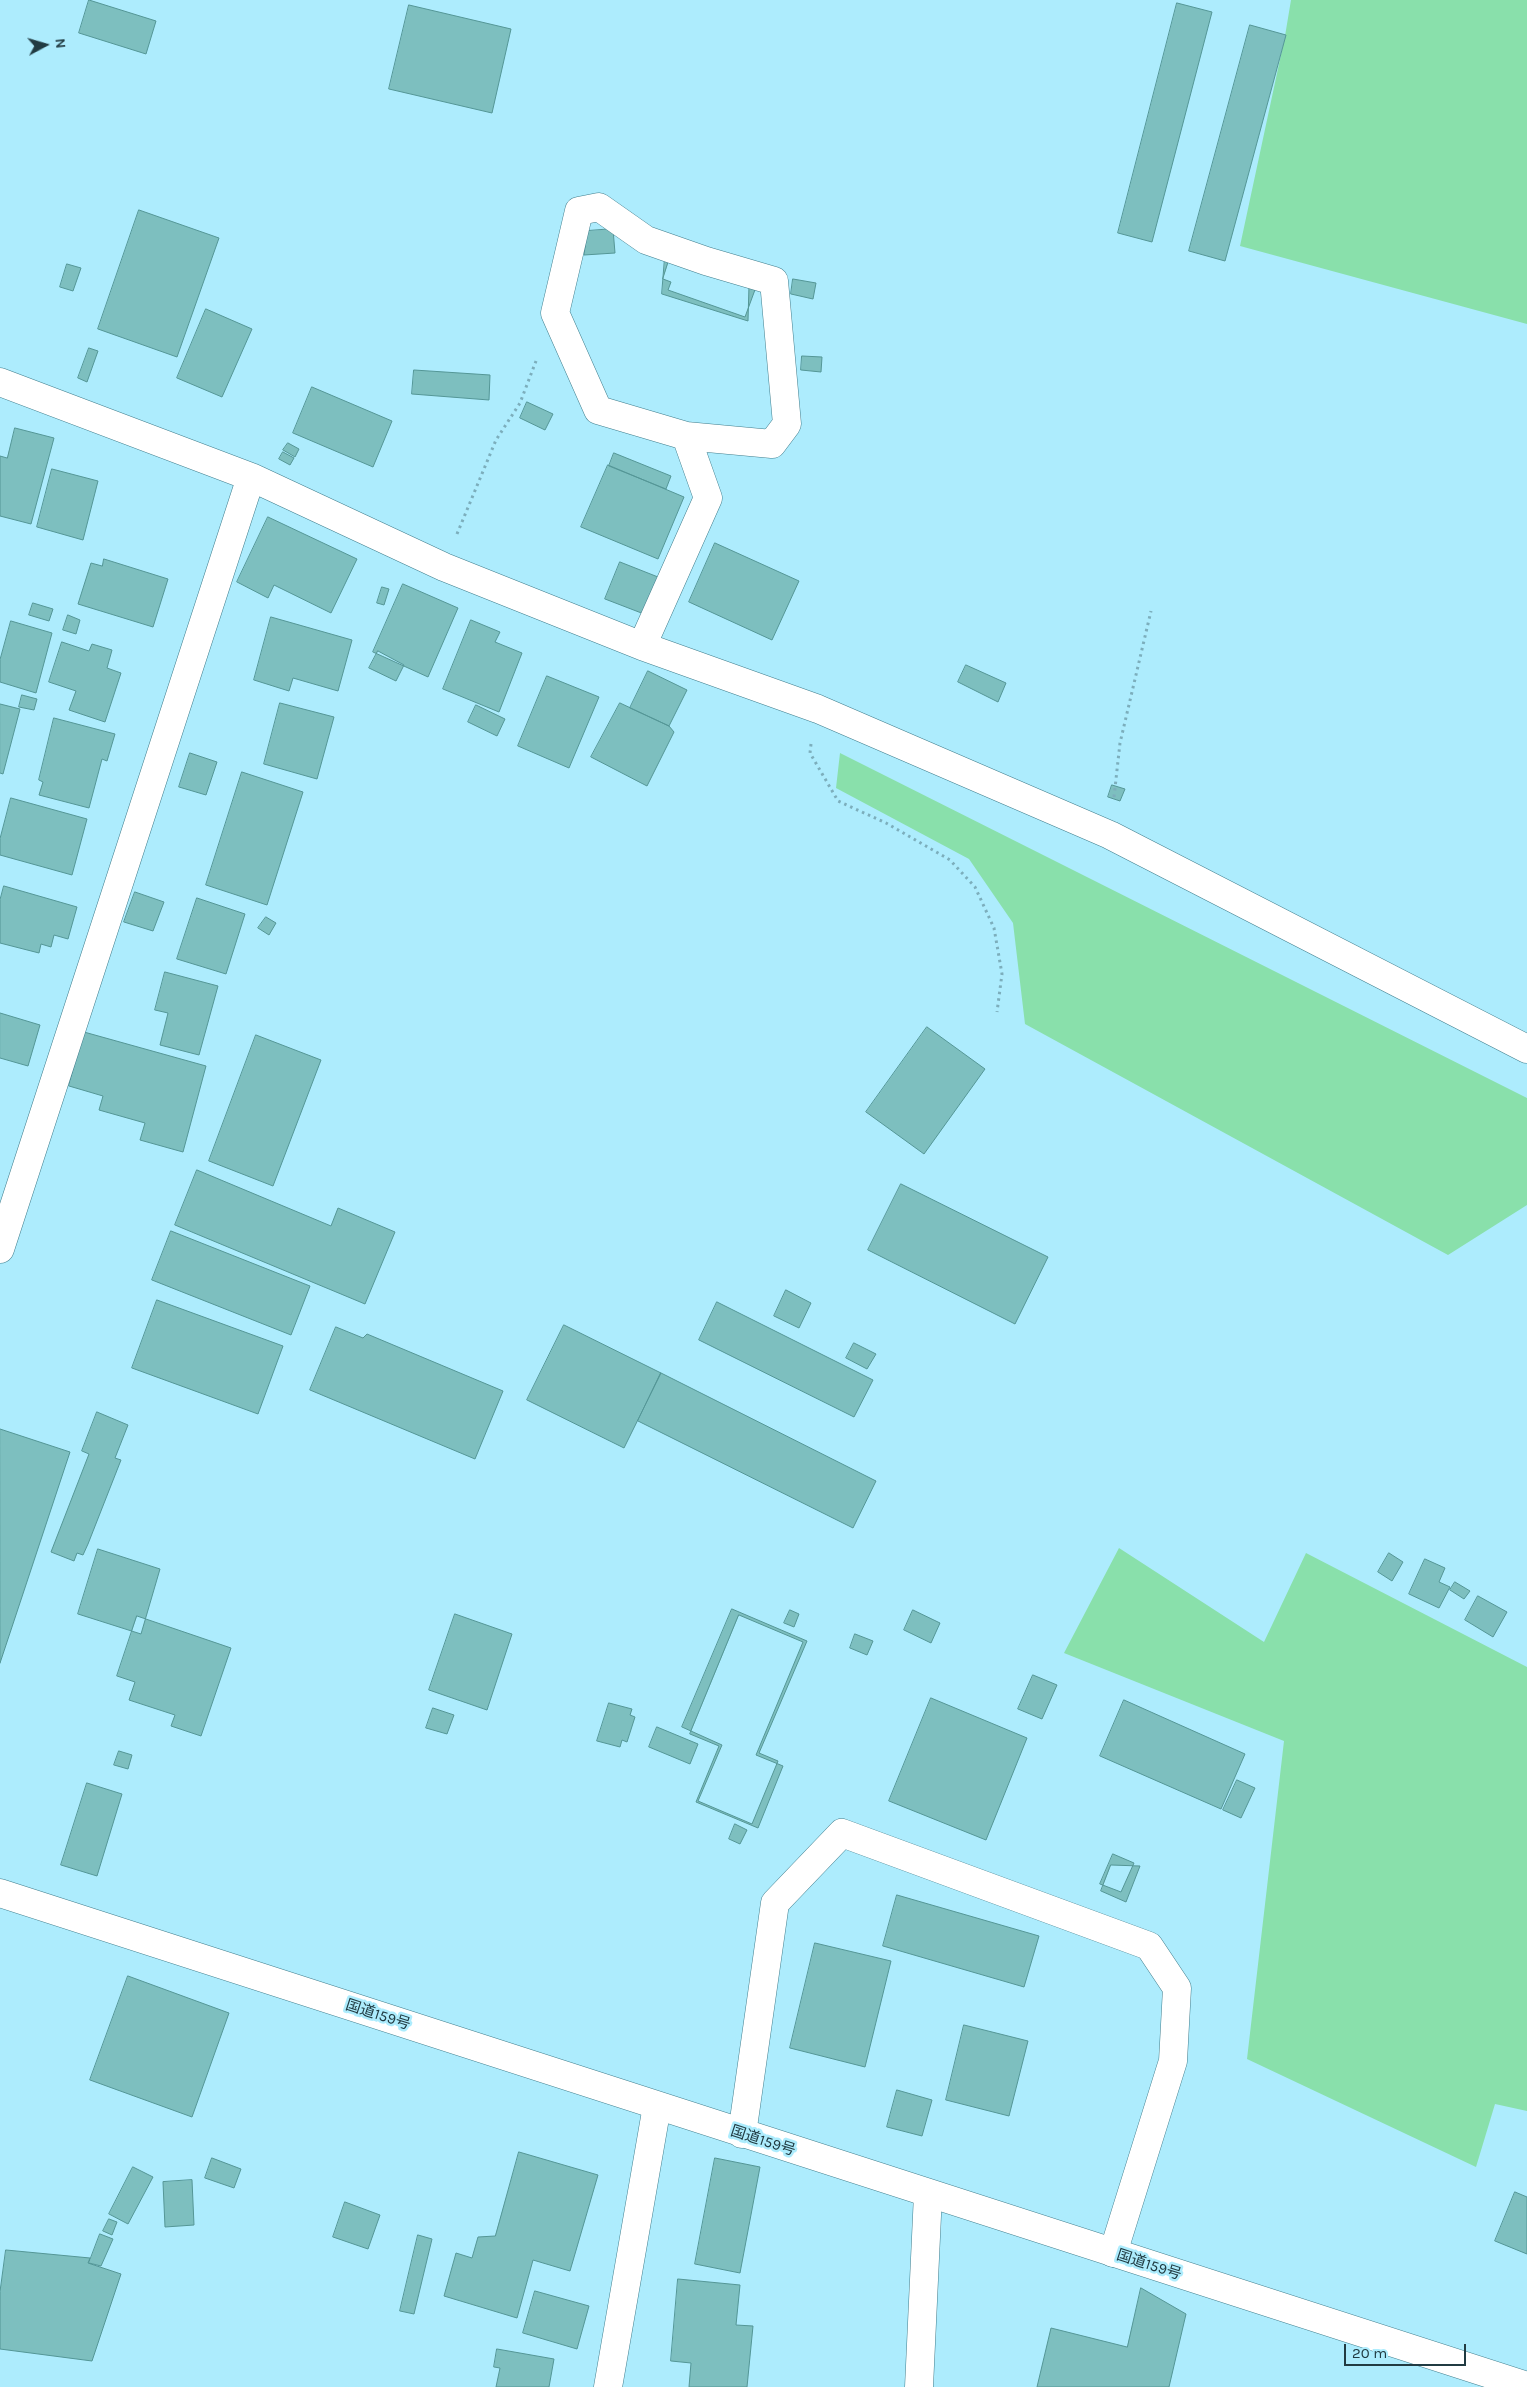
<!DOCTYPE html>
<html>
<head>
<meta charset="utf-8">
<style>
  body { margin:0 }
  #map { position:relative; width:1527px; height:2387px; overflow:hidden; background:#adecfd; font-family:Karla,sans-serif }
  canvas { display:block }
  .north { position:absolute; left:20px; top:20px; width:50px; height:50px; -webkit-text-stroke:4px #adecfd; paint-order:stroke; rotate:84deg; font-size:14px; font-weight:700; line-height:20px; text-align:center; color:#213b42 }
  .north::after { content:''; display:block; margin:auto; width:18px; height:22px; background:#213b42; clip-path:polygon(50% 0,100% 100%,50% 72%,0 100%) }
  .scale { position:absolute; left:1344px; top:2344px; width:122px; height:22px; box-sizing:border-box; border:2px solid #213b42; border-top:0; padding-left:6px; font-size:15px; line-height:18px; white-space:nowrap; color:#213b42; -webkit-text-stroke:4px #adecfd; paint-order:stroke }
</style>
</head>
<body>
<div id="map">
<canvas width="1527" height="2387"></canvas>
<div class="north">N</div>
<div class="scale">20 m</div>
</div>
<script>
const ctx = document.querySelector('canvas').getContext('2d');
ctx.lineJoin = 'round';
function fill(path, color) {
  ctx.fillStyle = color;
  ctx.fill(path, 'evenodd');
}
function stroke(path, color, width, dash) {
  ctx.strokeStyle = color;
  ctx.lineWidth = width;
  ctx.lineCap = dash ? 'butt' : 'round';
  ctx.setLineDash(dash || []);
  ctx.stroke(path);
}
function label(font, color, halo, rows, align = 'center') {
  ctx.font = font + ' Karla,"Noto Sans JP",sans-serif';
  ctx.lineWidth = 5;
  ctx.setLineDash([]);
  ctx.textBaseline = 'middle';
  ctx.strokeStyle = halo;
  ctx.fillStyle = color;
  for (const [text, x, y, turn = 0] of rows) {
    ctx.save();
    ctx.translate(x, y);
    ctx.rotate((+turn || 0) * Math.PI / 180);
    ctx.textAlign = isNaN(turn) ? turn : align;
    if (halo) ctx.strokeText(text, 0, 0);
    ctx.fillText(text, 0, 0);
    ctx.restore();
  }
}
fill(new Path2D(`
  M1291,0H1527V324L1240,246L1285,36Z
  M840,753L1527,1098V1205L1448,1255L1025,1024L1013,923L969,859L836,788Z
  M1119,1548L1264,1642L1306,1553L1527,1667V2111L1495,2104L1476,2167L1247,2059L1284,1741L1064,1653Z`), '#89e0ab');
const building = new Path2D(`
  M89,0L156,21L146,54L79,33Z
  M1177,3L1212,12L1152,242L1118,233Z
  M409,5L511,29L492,113L389,89Z
  M1250,25L1286,35L1225,261L1189,251Z
  M139,210L219,238L177,357L98,329Z
  M613,229L615,253L584,255L587,231Z
  M665,257L749,285L748,321L662,294Z
  M670,257L756,287L745,317L668,290L671,282L663,279Z
  M67,264L81,268L73,291L60,287Z
  M793,279L816,283L813,299L791,294Z
  M206,309L252,329L222,397L177,378Z
  M89,348L98,351L87,382L78,378Z
  M802,356L822,357L821,372L801,370Z
  M414,370L490,375L489,400L412,394Z
  M312,387L392,421L373,467L293,433Z
  M527,402L553,414L545,430L520,418Z
  M15,428L54,438L31,524L0,516V456L7,458Z
  M288,443L299,449L295,457L283,450Z
  M283,452L294,458L290,465L279,459Z
  M614,453L671,476L666,489L609,466Z
  M608,465L684,497L658,559L581,527Z
  M52,469L98,481L83,540L37,527Z
  M268,517L357,559L331,613L274,585L268,598L237,582Z
  M715,543L799,581L772,640L689,602Z
  M104,559L168,579L153,627L78,604L91,563L102,566Z
  M620,562L658,577L644,614L605,599Z
  M403,584L458,608L428,677L373,652Z
  M382,587L389,589L384,605L377,603Z
  M33,603L53,609L49,621L29,615Z
  M68,615L80,620L76,634L63,630Z
  M271,617L352,640L338,691L293,678L289,691L254,680Z
  M471,620L500,632L495,642L522,653L499,712L443,689Z
  M11,621L52,633L36,693L0,682V660Z
  M62,642L89,651L92,644L112,650L107,668L121,673L105,722L69,710L76,691L49,682Z
  M378,651L404,665L396,681L369,668Z
  M966,665L1006,683L998,702L958,682Z
  M648,671L687,690L669,726L630,708Z
  M547,676L599,697L569,768L518,746Z
  M22,695L37,699L34,710L19,707Z
  M280,703L334,717L317,779L264,764Z
  M620,703L669,726L674,732L647,786L591,757Z
  M0,704L20,709L3,774L0,773Z
  M476,705L505,719L497,736L468,722Z
  M54,718L115,734L107,761L102,759L89,808L39,795L43,782L39,780Z
  M190,753L217,762L206,795L179,787Z
  M242,772L303,792L267,905L206,885Z
  M1112,785L1125,789L1120,801L1108,797Z
  M11,798L87,819L72,875L0,855V839Z
  M4,886L77,907L68,939L54,935L51,947L41,944L39,953L0,943V900Z
  M135,892L164,902L153,931L124,922Z
  M197,898L245,914L226,974L177,959Z
  M266,917L276,923L269,935L258,928Z
  M165,972L218,986L199,1055L160,1045L168,1013L155,1010Z
  M0,1013L40,1025L28,1066L0,1058Z
  M927,1027L985,1069L924,1154L866,1112Z
  M84,1032L206,1066L183,1152L140,1140L145,1123L99,1110L103,1096L69,1086Z
  M256,1035L321,1060L273,1186L209,1161Z
  M197,1170L331,1226L338,1208L395,1232L365,1304L175,1225Z
  M901,1184L1048,1257L1015,1324L868,1250Z
  M171,1231L310,1286L291,1335L152,1280Z
  M786,1290L811,1303L799,1328L774,1316Z
  M157,1300L283,1346L258,1414L132,1368Z
  M717,1302L873,1380L854,1417L699,1340Z
  M564,1325L661,1373L624,1448L527,1400Z
  M336,1327L363,1338L367,1334L503,1391L475,1459L310,1390Z
  M854,1343L876,1354L867,1369L846,1358Z
  M661,1373L876,1481L853,1528L638,1421Z
  M97,1412L128,1425L115,1458L121,1460L88,1544L83,1555L77,1553L74,1561L51,1552L89,1454L82,1451Z
  M0,1429L70,1452L0,1663Z
  M98,1549L160,1569L141,1634L78,1614Z
  M1389,1553L1403,1562L1392,1581L1378,1572Z
  M1425,1559L1445,1568L1439,1582L1450,1587L1439,1608L1409,1594Z
  M1455,1582L1470,1591L1464,1599L1450,1590Z
  M1478,1596L1507,1612L1493,1637L1465,1620Z
  M732,1609L807,1641L759,1753L778,1761L752,1824L698,1801L722,1745L682,1727Z
  M790,1610L799,1614L794,1627L784,1623Z
  M913,1610L940,1623L931,1643L904,1630Z
  M455,1614L512,1634L487,1710L429,1690Z
  M739,1615L803,1642L756,1755L783,1766L758,1828L696,1802L719,1746L690,1734Z
  M137,1616L231,1648L201,1736L171,1726L175,1715L129,1700L135,1682L117,1676Z
  M855,1634L873,1641L867,1655L850,1648Z
  M1033,1675L1057,1685L1042,1719L1018,1709Z
  M931,1698L1027,1738L986,1840L889,1801Z
  M1124,1700L1245,1754L1221,1809L1100,1756Z
  M609,1703L632,1709L630,1715L635,1717L627,1742L622,1740L620,1747L597,1741Z
  M433,1708L454,1715L447,1734L426,1728Z
  M657,1727L698,1744L690,1764L649,1747Z
  M119,1751L132,1755L128,1769L114,1765Z
  M1237,1780L1255,1788L1241,1818L1223,1810Z
  M87,1783L122,1794L97,1876L61,1865Z
  M735,1824L747,1830L740,1844L729,1839Z
  M1113,1854L1134,1863L1121,1892L1100,1884Z
  M1111,1865L1140,1866L1126,1902L1101,1891Z
  M897,1895L1039,1936L1024,1987L883,1946Z
  M815,1943L891,1961L865,2067L790,2048Z
  M128,1976L229,2013L192,2117L90,2080Z
  M964,2025L1028,2041L1009,2116L946,2100Z
  M897,2090L932,2100L922,2136L887,2127Z
  M519,2152L598,2175L570,2271L533,2260L517,2318L444,2296L456,2253L472,2258L478,2237L495,2236Z
  M212,2158L241,2169L234,2188L205,2178Z
  M715,2158L760,2167L740,2273L695,2264Z
  M133,2167L153,2177L128,2224L109,2214Z
  M192,2180L194,2225L165,2227L163,2182Z
  M1515,2192L1527,2197V2254L1495,2241Z
  M345,2202L380,2215L368,2249L333,2237Z
  M109,2219L117,2222L112,2235L103,2231Z
  M100,2234L113,2239L101,2266L89,2263Z
  M418,2235L432,2239L414,2314L400,2311Z
  M6,2250L90,2258L88,2263L121,2274L92,2361L0,2349V2292Z
  M678,2279L740,2285L736,2325L753,2326L747,2387H689L691,2363L671,2361Z
  M1141,2288L1186,2314L1169,2387H1037L1051,2328L1127,2347Z
  M535,2291L589,2306L577,2349L523,2333Z
  M497,2349L554,2359L549,2387H496L500,2368L494,2367Z`);
fill(building, '#7dbfbf');
stroke(building, '#549696', 1);
const minor = new Path2D(`
  M0,382L251,477L444,567L642,646L818,709L1110,835L1527,1049
  M642,646L708,498L686,436L598,410L555,313L579,211L599,207L646,240L706,261L774,281L787,424L772,444L686,436
  M0,1249L251,477
  M742,2134L775,1903L842,1833L1149,1946L1177,1988L1173,2061L1113,2253
  M608,2387L657,2106
  M919,2387L928,2194`);
const highway = new Path2D(`
  M0,1893L1527,2386`);
stroke(minor, '#417e8d', 29);
stroke(highway, '#417e8d', 29);
stroke(new Path2D(`
  M457,534L496,440L520,403L536,361
  M811,744L810,753L838,801L886,823L950,860L975,887L994,928L1002,974L997,1012
  M1114,797L1120,743L1151,611`), '#7caebc', 3, [2.5, 4]);
stroke(minor, '#fff', 28);
stroke(highway, '#fff', 28);
label('15px', '#213b42', '#adecfd', [
  ["国道159号",378,2015,18],
  ["国道159号",763,2141,18],
  ["国道159号",1149,2265,18]
]);
</script>
</body>
</html>
